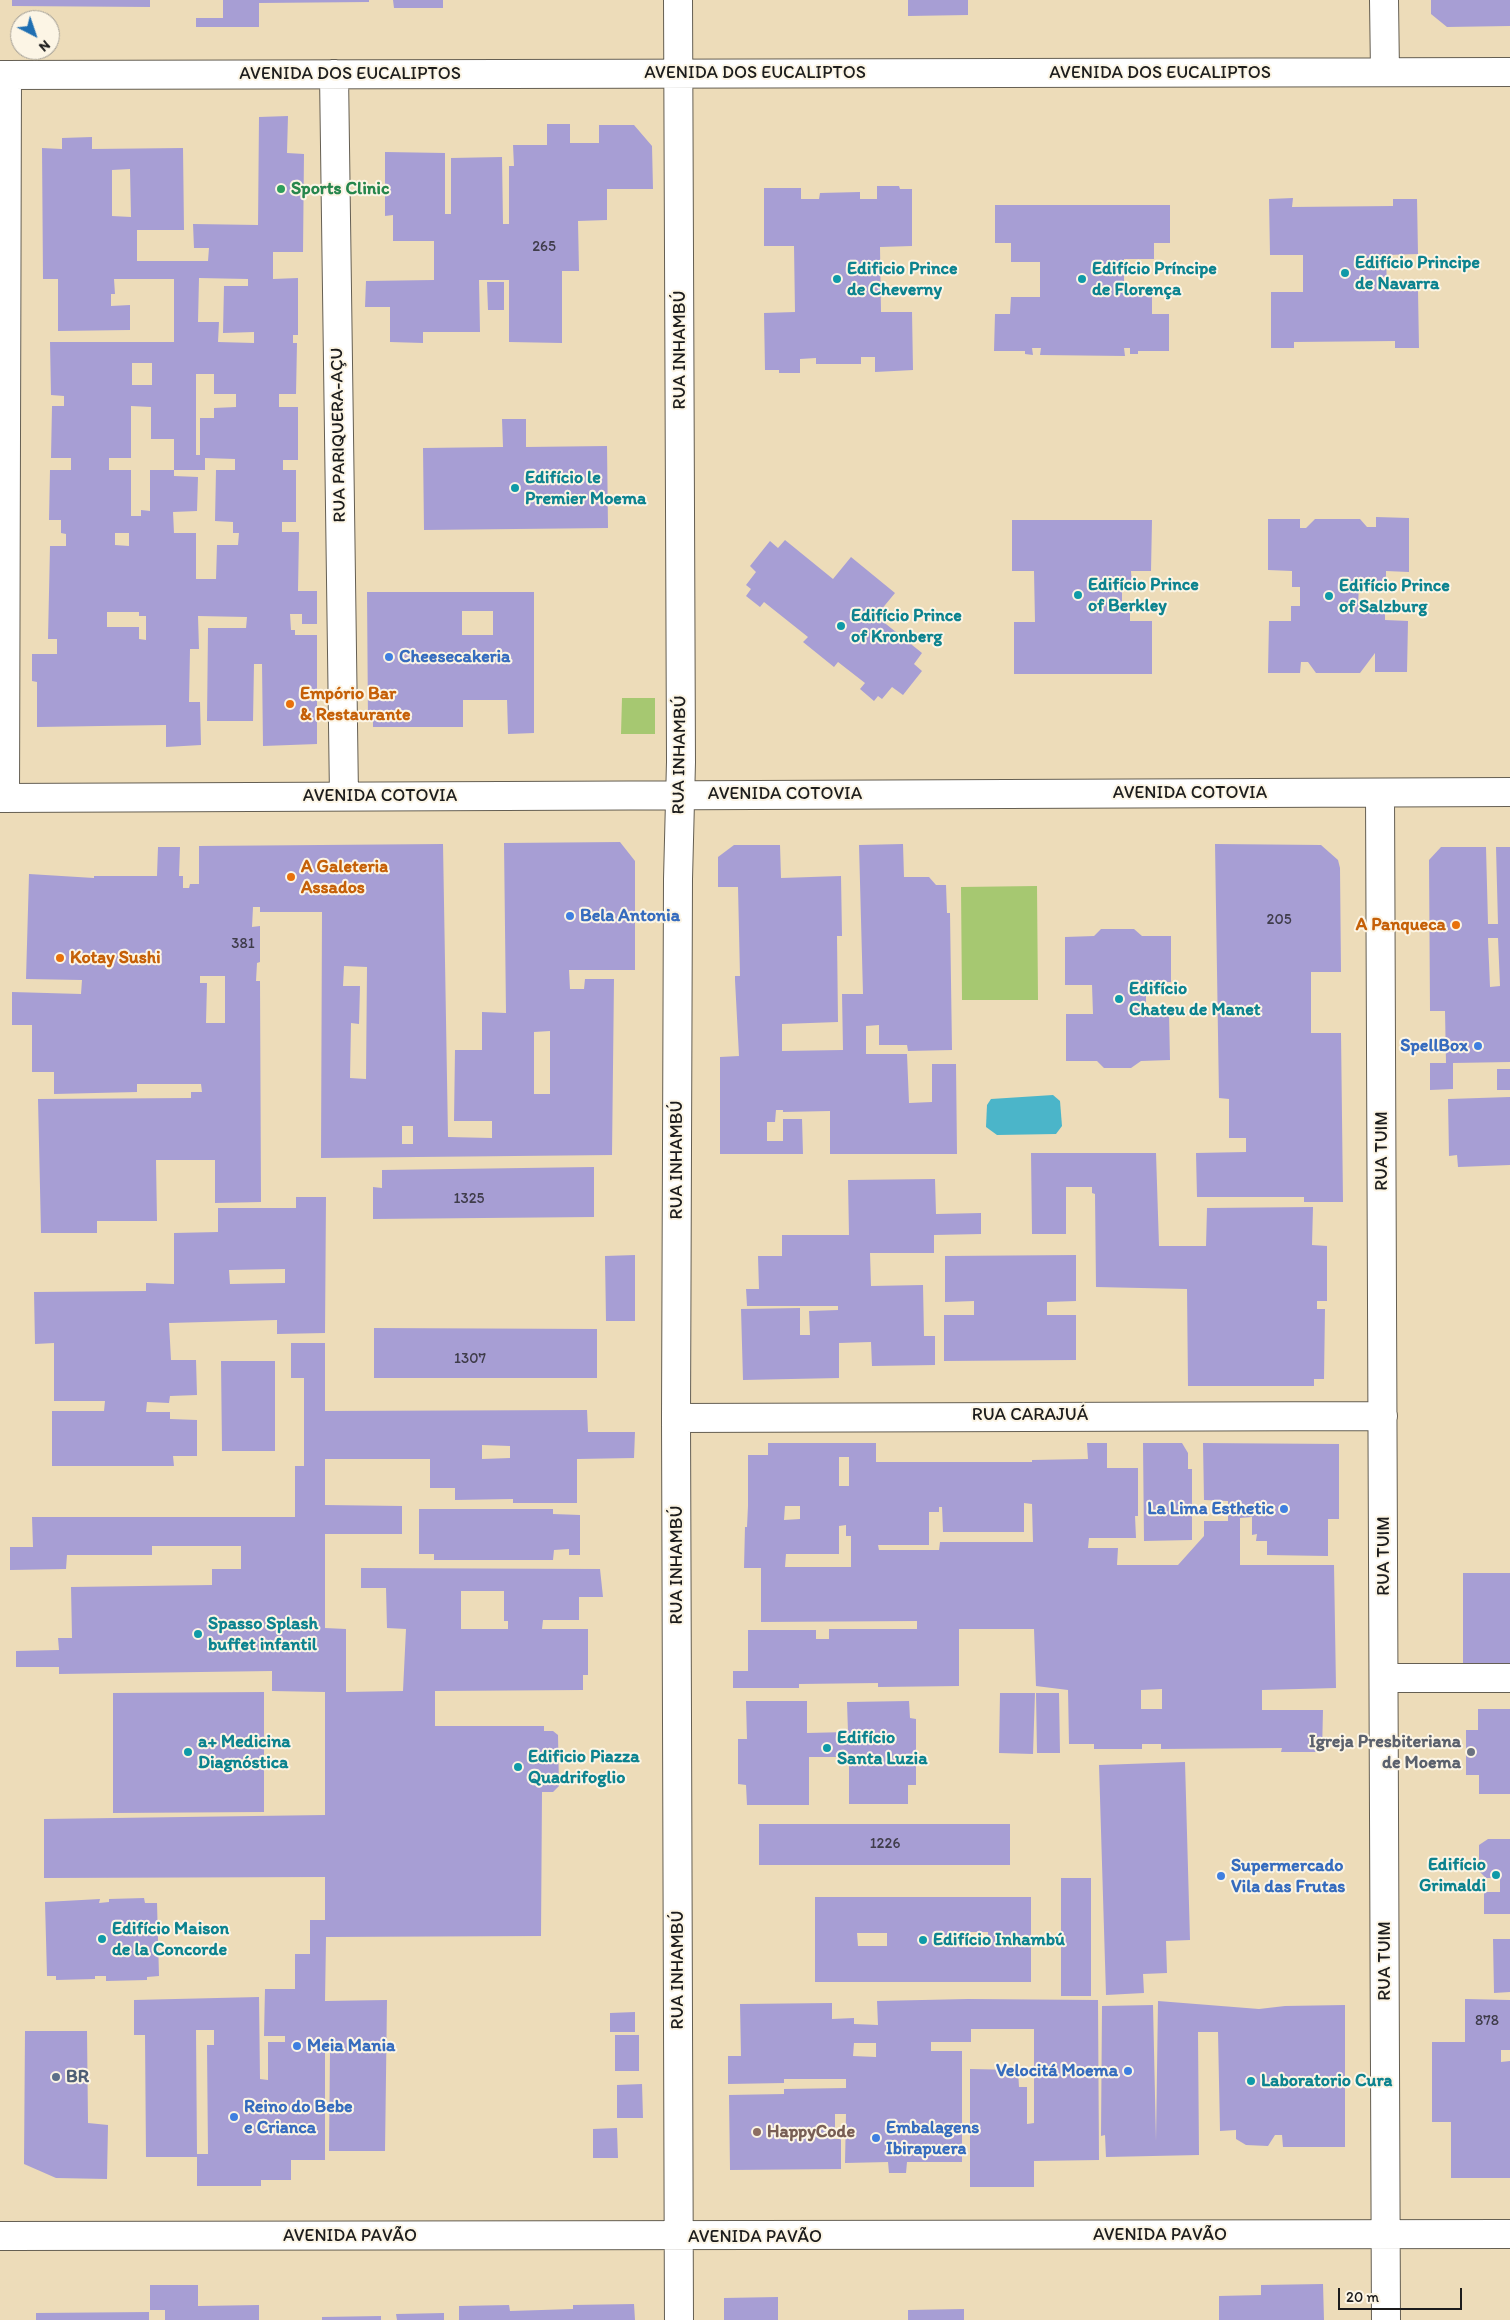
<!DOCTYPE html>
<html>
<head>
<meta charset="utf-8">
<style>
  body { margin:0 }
  #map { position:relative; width:1510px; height:2320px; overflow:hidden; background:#eddcb9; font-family:Itim,sans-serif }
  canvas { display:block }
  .north { position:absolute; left:10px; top:10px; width:50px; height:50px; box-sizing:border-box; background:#fcf5e5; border:1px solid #a29e95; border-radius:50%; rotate:139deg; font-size:14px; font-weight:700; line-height:20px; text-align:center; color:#1c1c1c }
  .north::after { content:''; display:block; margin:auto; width:18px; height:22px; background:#1f6fb2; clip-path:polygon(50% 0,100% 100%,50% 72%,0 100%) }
  .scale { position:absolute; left:1338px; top:2288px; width:124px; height:22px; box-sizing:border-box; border:2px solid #1c1c1c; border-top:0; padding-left:6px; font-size:15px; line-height:18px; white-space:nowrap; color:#1c1c1c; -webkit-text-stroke:4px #fcf5e5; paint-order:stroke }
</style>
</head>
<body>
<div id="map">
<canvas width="1510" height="2320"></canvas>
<div class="north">N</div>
<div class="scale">20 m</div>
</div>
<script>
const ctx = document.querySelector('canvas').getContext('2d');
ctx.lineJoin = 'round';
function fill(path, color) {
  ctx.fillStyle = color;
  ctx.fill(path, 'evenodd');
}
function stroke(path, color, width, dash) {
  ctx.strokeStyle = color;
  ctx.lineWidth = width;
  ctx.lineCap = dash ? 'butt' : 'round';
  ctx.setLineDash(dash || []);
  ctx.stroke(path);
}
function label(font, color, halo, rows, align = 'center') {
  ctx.font = font + ' Itim,sans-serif';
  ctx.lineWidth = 4;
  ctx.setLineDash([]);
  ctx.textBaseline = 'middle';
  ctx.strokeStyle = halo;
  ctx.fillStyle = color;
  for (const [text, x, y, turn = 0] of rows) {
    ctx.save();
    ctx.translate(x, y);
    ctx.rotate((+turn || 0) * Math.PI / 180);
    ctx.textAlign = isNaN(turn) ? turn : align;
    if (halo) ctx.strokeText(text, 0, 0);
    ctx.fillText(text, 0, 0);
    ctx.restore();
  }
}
fill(new Path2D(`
  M622,698H655V734H621Z
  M1037,886L1038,1000H962L961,887Z`), '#a6c871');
fill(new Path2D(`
  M1053,1095L1060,1101L1062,1126L1056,1134L997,1135L986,1127L987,1105L991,1099Z`), '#4bb5c9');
fill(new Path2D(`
  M12,0H150V7L12,6Z
  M223,0H369V2L259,3V27H196V18H223Z
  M393,0H443V8H394Z
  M908,0H968V15L908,16Z
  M1431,0H1510V26L1447,27L1431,14Z
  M288,116L287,153L304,154L303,252H273V279L298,278V335H293V343H297L296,394H279V407H298V460H283V470H296V522H282V532H299L298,591H317V624H302V614H290L291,630H295V635H317V744L263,746L262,664H254L253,721H207L208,628H246L247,617L198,616L199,649H190L189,702H200L201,745L166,747V725L37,727V682L32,681V654H57V639H48L50,546H66V534L61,533V520H49L50,470H71V458H51L52,406H64V396L51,395L50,342H174V279H114L115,294H111V306L130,305V330L58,331V279H43L42,148L62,149V138L92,137V149L183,148L184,230H137V261H208L209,248H194L193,224L258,225L259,117ZM130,169L131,217L112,216V170ZM199,278L248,279V286H224L223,333L254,332V343L218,342L219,322H198ZM132,363H152V385H132ZM196,374H214V394H236V407L214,408V418H200V455H196ZM131,406L151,407V439H174V470H150V511L141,510V516H131V470H109V458H131ZM205,458L235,459V470H216L215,521L233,522V533H239L238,545H217L216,579H196V533H174L173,512L197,511L198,477L174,476V470H205ZM115,533H129V546L115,545ZM107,612H139V616H146V640L139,639V627H107Z
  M547,124H570V143H599V125H634L652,146L653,189H607V220L578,221L579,271H562V343L509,342V280H479L480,332H423V343L390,342V307H365L366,281L434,280V241H393V215L385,216V152L445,153V214H451V158L502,157L503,224H509V166H514L513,145H547Z
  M877,186H899L900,189H912V246L880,247L881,312H912L913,370L875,372V357H861V364H816V358L800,359V373H779V370H765L764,313L795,312L794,246H764V188H801V199H819L820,193L860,192V199H877Z
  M1293,198L1292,207L1393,206V199H1417L1418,254L1386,255L1387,291H1418L1419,348H1395V341L1294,342V348H1271V292H1303V255H1270L1269,199Z
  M995,205H1170V243H1154V259H1124V296H1152V314H1169V351H1138V354H1130V348H1124L1125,356L1040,355L1041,348H1032L1033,355L1025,354V351H994L995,314H1010L1011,297H1040V262H1011V243H995Z
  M487,282H504V310H488Z
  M502,419H526V447L607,446L608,528L424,530L423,448L503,447Z
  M1376,517L1409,518V572L1386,571V586H1359L1358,605L1385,606V620L1408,621L1407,672H1375V653L1360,673H1316L1308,662H1301L1300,673H1268L1269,621H1291V606H1300V587H1292V571L1268,570V519H1300V528H1306L1315,519H1360L1367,527H1376Z
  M1012,520H1152L1151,571H1131L1132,585H1122V604H1130V621H1152V674H1014V622H1035L1034,571H1012Z
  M785,540L833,579L851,557L895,593L876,616L922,653L914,664L922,671L903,695L892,687L882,699L878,696L874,701L860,689L865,683L838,662L834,667L803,642L808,637L764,602L760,607L746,596L751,589L746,585L756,572L750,566L770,541L778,548Z
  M367,592H534V733L508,734L507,700H463V727H373V722H368ZM462,611H493V635H462Z
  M620,842L635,861V970H569L570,989H584L585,979H614L612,1155L321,1158L322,912H260V907H253L252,927L260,926V962L257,963L256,981H260L261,1202L215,1203V1160H156L157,1221H97V1233H41L38,1099L191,1098V1092H202L201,1084H137V1092L54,1094V1072H32V1025H12V992L81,994L82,980L26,979L29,874L94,878V876H157L158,847H180L179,876H183V888H189L190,884H199V846L443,844L448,1137L492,1138V1121H454L455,1050H482V1012L506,1013L504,843ZM344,966L367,967L366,1079L350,1078L351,1023L359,1024L360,986H343ZM200,976H225V1023H206L207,983H200ZM550,1031V1094H534V1032ZM402,1126H413V1144H402Z
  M903,844L904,877H929L936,885H946L947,913H950L952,1050L908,1051L907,1045H879V1025L866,1026V1054H907L909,1103L932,1102V1064H956L957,1154H830V1111L783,1112V1110H776L775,1122H767V1141H783V1119H802L803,1154H720V1057L739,1056L735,980V976H740L738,887H718V857L734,845H780L781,878L841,876L842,936H837L838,1022L782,1024V1051L843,1050L842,994H863L859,845Z
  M1215,844L1321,845L1338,860L1340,868L1341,972H1311V1033H1341L1343,1202H1304V1197H1197L1196,1153L1246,1152V1138H1229V1099L1219,1098Z
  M1441,847H1486L1488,924H1498L1496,847H1510V1062L1453,1063V1089L1430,1090V1063H1446L1445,1011H1430L1429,860ZM1488,938H1498L1500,986L1490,987Z
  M1101,929H1134L1142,936H1171V982H1146V1014L1169,1013L1170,1060L1141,1061L1131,1068H1104L1097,1061H1066V1014H1093L1092,985H1065V937L1094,936Z
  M1497,1069H1510V1090H1497Z
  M1510,1097V1165L1458,1167L1457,1155L1449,1156L1448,1099Z
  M1031,1153H1156L1159,1246H1206L1207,1208L1313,1207L1312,1245L1327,1246V1301H1317V1309H1325L1324,1379H1314V1386H1188L1187,1289L1096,1287L1095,1194L1092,1193V1187H1066V1234H1032Z
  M594,1167V1217L373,1219V1187L382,1188V1170Z
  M935,1179L936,1214L981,1213V1234L934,1235V1253H870L871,1286L923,1285L924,1336H935V1365L872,1366L871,1342L839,1343V1378L743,1380L741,1309L800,1308V1335H810L809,1311L838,1310V1306H747L746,1289H759L758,1256H782V1235H849L848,1180Z
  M296,1197H326L325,1333L277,1334V1320L169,1323L171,1360H196L197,1395L170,1396L169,1403L147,1402L146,1412H170V1419L197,1420V1456H173L174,1466H52V1411H104L105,1401H54V1343L35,1344L34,1292L146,1291V1283L174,1284V1233L218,1232V1208H296ZM285,1269V1283L230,1284L229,1270Z
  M635,1255V1321H606L605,1256Z
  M1076,1255V1301L1047,1302V1315H1076V1360L944,1361V1315H974V1301L945,1302V1256Z
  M374,1328L597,1329V1378H374Z
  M291,1343H325V1411L587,1410L588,1432H635L634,1458L577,1459V1503H513V1499L455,1500V1488H430V1459H325V1505L402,1506V1534H325V1628L346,1629V1692L403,1691L406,1629L387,1628L386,1588H361V1568L600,1569L603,1597H579V1620H543L542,1629H588V1675H583V1690L435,1691V1726H544V1731H553L558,1735L559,1786L553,1792H542L541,1936L326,1937L325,2001L387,2000L385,2151H329L330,2051L325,2050V2160H291V2180H261V2186H197V2157H146L145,2035H134V2000L259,1997L260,2079L268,2080V2042H285V2036H264L265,1989H295V1954H310V1920H325V1877L44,1878V1819L325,1815V1692L272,1691V1671L59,1674V1667H16V1651L59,1650L58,1638H72L71,1587L212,1585V1569H241V1546H152V1555H67L66,1569L10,1570V1547H33L32,1517H295V1466H304V1378H291ZM482,1445L510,1446V1458L482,1459ZM461,1591H504V1621H508V1629H461ZM196,2030H214V2045H207L208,2154H197Z
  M221,1361H275V1451H222Z
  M768,1443H876V1462H1032V1460L1088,1459L1087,1443H1107V1468H1138V1516H1135L1136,1538H1089L1088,1548H1118L1117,1565H1178L1204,1536V1521H1228V1501L1204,1500L1203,1443L1339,1444V1519H1328V1556L1267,1555V1541H1256L1257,1534L1252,1535V1517L1240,1518V1565H1334L1336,1688L1262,1690V1710H1323L1322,1752H1281L1282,1748L1161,1749V1744H1142V1749H1094V1744H1069L1068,1690L1036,1686L1034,1629H959V1686L878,1687V1683L799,1684V1688H733V1671H748V1630H816V1639H829V1629H917V1621L761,1622V1568H744L745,1527H747L748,1506V1455H768ZM839,1457H849V1486H839ZM1024,1503L1032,1504L1033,1542H940L939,1550H879L878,1545H929V1512H939V1507H942L943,1532H1024ZM785,1506H800V1519L784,1520ZM846,1525V1536H851V1567H785L786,1554H839V1526ZM1162,1689V1709H1141V1690Z
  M1143,1443H1182L1188,1453V1469H1192V1540L1144,1541Z
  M419,1509H553V1514L580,1515V1555H569V1549L554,1550L553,1560H434V1554H419Z
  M1463,1573H1510V1664L1463,1665Z
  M264,1692V1812L113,1813V1693Z
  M1000,1693H1035L1033,1754L999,1753Z
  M1036,1693H1059L1060,1753H1037Z
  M746,1701H807V1733L848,1732L847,1702L909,1701L910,1718L916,1719V1785H908V1804H849V1757H809V1805H747L746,1785L738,1784V1739H747Z
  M1478,1709H1510V1794H1479V1775H1466V1730H1478Z
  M1185,1762L1190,1940L1166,1941L1167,1973L1143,1974L1144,1993L1106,1995L1099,1765Z
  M759,1824H1010V1865H759Z
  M1488,1839H1510V1914H1484V1892H1500V1878H1486L1479,1871V1845Z
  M1061,1878H1091V1996H1061Z
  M815,1897H1031V1982H815ZM958,1932H988V1947H959ZM857,1933H887V1946H858Z
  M144,1898L145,1903H157L159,1976L147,1977V1980L106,1981V1976H95V1979L56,1980V1976H47L45,1902L100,1899L99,1903L109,1902V1899Z
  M1493,1939H1510V1992L1494,1993Z
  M968,1999L1098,2000L1099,2160L1034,2161V2187H970V2069L1018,2070L1019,2087H1027V2124L1034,2123V2029H971V2042H931V2051H962V2162H907L906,2173H889L888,2162L845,2163L846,2114H835V2139H841V2169L730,2170L729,2095L784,2094V2089L846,2088V2079H784V2083L728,2084V2056H741L740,2004L832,2003V2019L854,2018V2024L878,2025L877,2001ZM854,2043H876V2057L853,2056Z
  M1465,1999L1510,2000V2050H1501V2062L1510,2061V2178H1451V2122H1432V2042H1465Z
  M1158,2001L1259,2009L1285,2006L1345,2005V2147H1283L1282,2135H1275L1268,2146L1246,2145L1236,2139V2130L1220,2131L1218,2032H1198L1199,2155L1106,2157L1105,2135L1101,2136L1102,2006L1153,2005L1156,2141Z
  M635,2012V2032H610V2013Z
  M25,2031H87L88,2123L108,2125L107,2179L56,2178L24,2164Z
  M615,2035H639V2071H615Z
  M642,2084L643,2118H617V2085Z
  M617,2128L618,2158H593V2129Z
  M1323,2284L1324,2320H1219V2296L1261,2295V2285Z
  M150,2285H198V2306L259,2305V2320H165V2310H150Z
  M778,2297V2320H724V2298Z
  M634,2304L635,2320H459V2306L509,2305L510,2311L573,2309V2305Z
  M964,2309V2320H908V2310Z
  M149,2312V2320H36V2313Z
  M444,2313V2320H397L396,2314Z
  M381,2316V2320H322V2317Z`), '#a79ed4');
const minor = new Path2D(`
  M678,0L681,762L678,879L676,1418L679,2320
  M1384,0L1385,72
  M334,74L344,796
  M0,75L1510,72
  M1380,793L1386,2320
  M0,798L1510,792
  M5,798L7,75
  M676,1418L1383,1416
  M1384,1678H1510
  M0,2236L1510,2234`);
stroke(minor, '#655f53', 30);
stroke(minor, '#fff', 28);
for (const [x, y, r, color] of [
  [281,189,5,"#2e9e5b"],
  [1345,273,5,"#0f9aa8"],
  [837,279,5,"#0f9aa8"],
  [1082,279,5,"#0f9aa8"],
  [515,488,5,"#0f9aa8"],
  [1078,595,5,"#0f9aa8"],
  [1329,596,5,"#0f9aa8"],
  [841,626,5,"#0f9aa8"],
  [389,657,5,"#3f7fe0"],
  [290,704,5,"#e8710a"],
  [291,877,5,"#e8710a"],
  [570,916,5,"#3f7fe0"],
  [1456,925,5,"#e8710a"],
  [60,958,5,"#e8710a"],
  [1119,999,5,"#0f9aa8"],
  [1478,1046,5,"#3f7fe0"],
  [1284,1509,5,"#3f7fe0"],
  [198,1634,5,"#0f9aa8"],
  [827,1748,5,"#0f9aa8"],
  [188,1752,5,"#0f9aa8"],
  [1471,1752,5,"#6b7280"],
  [518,1767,5,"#0f9aa8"],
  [1496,1875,5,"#0f9aa8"],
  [1221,1876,5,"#3f7fe0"],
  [102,1939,5,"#0f9aa8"],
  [923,1940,5,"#0f9aa8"],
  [297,2046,5,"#3f7fe0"],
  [1128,2071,5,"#3f7fe0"],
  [56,2077,5,"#5c6f8a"],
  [1251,2081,5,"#0f9aa8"],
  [234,2117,5,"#3f7fe0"],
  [757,2132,5,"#8d6e63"],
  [876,2138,5,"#3f7fe0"]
]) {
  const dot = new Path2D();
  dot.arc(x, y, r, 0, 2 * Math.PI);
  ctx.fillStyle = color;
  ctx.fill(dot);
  stroke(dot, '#fcf5e5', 2);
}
label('15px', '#3f3c4a', null, [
  ["265",544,247],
  ["205",1279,920],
  ["381",243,944],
  ["1325",469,1199],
  ["1307",470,1359],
  ["1226",885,1844],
  ["878",1487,2021]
]);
label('18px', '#1c1c1c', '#fcf5e5', [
  ["AVENIDA DOS EUCALIPTOS",755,73],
  ["AVENIDA DOS EUCALIPTOS",1160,73],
  ["AVENIDA DOS EUCALIPTOS",350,74],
  ["RUA INHAMBÚ",680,350,-90],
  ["RUA PARIQUERA-AÇU",339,435,-91],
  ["RUA INHAMBÚ",680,755,-89],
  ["AVENIDA COTOVIA",1190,793],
  ["AVENIDA COTOVIA",785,794],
  ["AVENIDA COTOVIA",380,796],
  ["RUA TUIM",1382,1151,-90],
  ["RUA INHAMBÚ",677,1160,-90],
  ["RUA CARAJUÁ",1030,1415],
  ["RUA TUIM",1384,1556,-90],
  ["RUA INHAMBÚ",677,1565,-90],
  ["RUA TUIM",1385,1961,-90],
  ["RUA INHAMBÚ",678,1970,-90],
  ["AVENIDA PAVÃO",1160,2235],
  ["AVENIDA PAVÃO",350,2236],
  ["AVENIDA PAVÃO",755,2237]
]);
label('bold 18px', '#27864d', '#fcf5e5', [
  ["Sports Clinic",291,189]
], 'left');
label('bold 18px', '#0d838f', '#fcf5e5', [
  ["Edifício Principe",1355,263],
  ["de Navarra",1355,284],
  ["Edificio Prince",847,269],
  ["de Cheverny",847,290],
  ["Edifício Príncipe",1092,269],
  ["de Florença",1092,290],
  ["Edifício le",525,478],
  ["Premier Moema",525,499],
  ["Edifício Prince",1088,585],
  ["of Berkley",1088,606],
  ["Edifício Prince",1339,586],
  ["of Salzburg",1339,607],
  ["Edifício Prince",851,616],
  ["of Kronberg",851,637],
  ["Edifício",1129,989],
  ["Chateu de Manet",1129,1010],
  ["Spasso Splash",208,1624],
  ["buffet infantil",208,1645],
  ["Edifício",837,1738],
  ["Santa Luzia",837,1759],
  ["a+ Medicina",198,1742],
  ["Diagnóstica",198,1763],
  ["Edificio Piazza",528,1757],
  ["Quadrifoglio",528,1778],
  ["Edifício",1486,1865,"right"],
  ["Grimaldi",1486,1886,"right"],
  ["Edifício Maison",112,1929],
  ["de la Concorde",112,1950],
  ["Edifício Inhambú",933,1940],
  ["Laboratorio Cura",1261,2081]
], 'left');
label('bold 18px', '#366cbe', '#fcf5e5', [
  ["Cheesecakeria",399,657],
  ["Bela Antonia",580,916],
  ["SpellBox",1468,1046,"right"],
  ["La Lima Esthetic",1274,1509,"right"],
  ["Supermercado",1231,1866],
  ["Vila das Frutas",1231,1887],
  ["Meia Mania",307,2046],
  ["Velocitá Moema",1118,2071,"right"],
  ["Reino do Bebe",244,2107],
  ["e Crianca",244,2128],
  ["Embalagens",886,2128],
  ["Ibirapuera",886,2149]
], 'left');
label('bold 18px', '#c56008', '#fcf5e5', [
  ["Empório Bar",300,694],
  ["& Restaurante",300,715],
  ["A Galeteria",301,867],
  ["Assados",301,888],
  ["A Panqueca",1446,925,"right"],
  ["Kotay Sushi",70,958]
], 'left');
label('bold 18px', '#5b616d', '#fcf5e5', [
  ["Igreja Presbiteriana",1461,1742],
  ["de Moema",1461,1763]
], 'right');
label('bold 18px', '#4e5e75', '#fcf5e5', [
  ["BR",66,2077]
], 'left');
label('bold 18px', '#785e54', '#fcf5e5', [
  ["HappyCode",767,2132]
], 'left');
</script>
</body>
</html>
